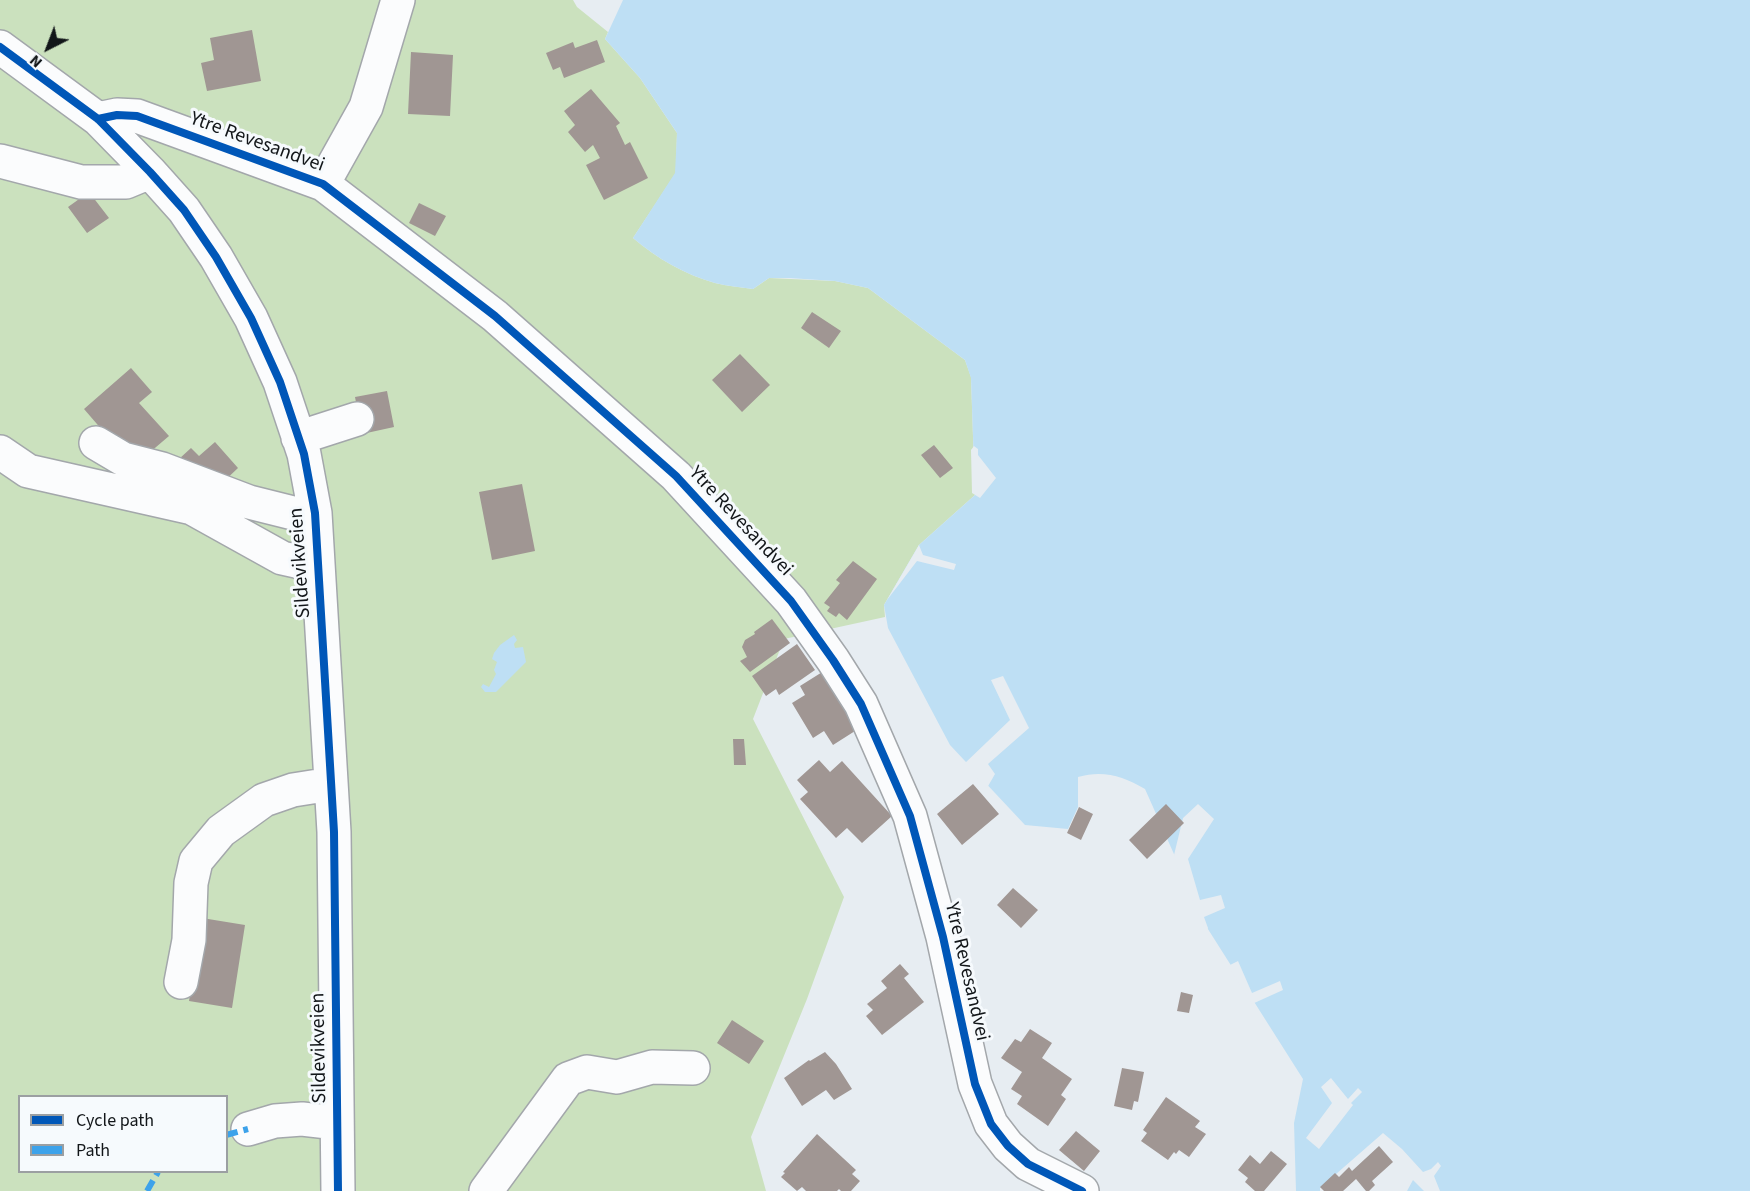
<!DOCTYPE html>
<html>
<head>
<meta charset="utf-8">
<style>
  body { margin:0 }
  #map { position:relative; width:1750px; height:1191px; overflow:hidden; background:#e7edf2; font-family:"Source Sans 3",sans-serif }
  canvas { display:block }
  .legend { position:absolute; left:18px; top:1095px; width:210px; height:78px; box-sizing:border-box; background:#f6fafd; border:2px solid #9b9fa2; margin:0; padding:8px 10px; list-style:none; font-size:18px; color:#121619 }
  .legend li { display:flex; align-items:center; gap:12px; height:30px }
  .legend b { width:30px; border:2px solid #9b9fa2 }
  .north { position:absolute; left:18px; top:18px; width:60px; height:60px; -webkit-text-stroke:4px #f6fafd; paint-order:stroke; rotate:222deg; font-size:16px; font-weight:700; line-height:24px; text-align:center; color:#121619 }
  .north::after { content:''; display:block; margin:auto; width:21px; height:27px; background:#121619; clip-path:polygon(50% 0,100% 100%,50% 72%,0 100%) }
</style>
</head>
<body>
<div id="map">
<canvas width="1750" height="1191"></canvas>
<ul class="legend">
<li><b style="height:8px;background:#0057b8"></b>Cycle path</li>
<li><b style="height:8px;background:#3da2ea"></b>Path</li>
</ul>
<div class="north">N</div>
</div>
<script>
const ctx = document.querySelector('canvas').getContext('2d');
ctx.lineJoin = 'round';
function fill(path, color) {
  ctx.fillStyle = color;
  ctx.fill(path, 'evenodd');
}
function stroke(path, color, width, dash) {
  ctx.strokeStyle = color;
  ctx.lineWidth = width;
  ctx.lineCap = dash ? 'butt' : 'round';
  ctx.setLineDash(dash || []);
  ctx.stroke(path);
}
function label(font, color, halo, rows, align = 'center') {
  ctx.font = font + ' "Source Sans 3",sans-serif';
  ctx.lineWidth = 6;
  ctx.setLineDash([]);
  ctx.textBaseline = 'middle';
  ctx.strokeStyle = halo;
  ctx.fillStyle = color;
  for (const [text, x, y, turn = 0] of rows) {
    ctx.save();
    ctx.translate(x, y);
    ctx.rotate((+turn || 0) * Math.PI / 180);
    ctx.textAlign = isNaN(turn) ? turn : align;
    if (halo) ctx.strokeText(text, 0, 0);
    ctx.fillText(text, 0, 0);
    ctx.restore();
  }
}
fill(new Path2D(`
  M0,0H573L577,7L608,32L605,39L640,78L677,133L676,173L633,238C656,258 686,275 715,283C727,286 741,287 753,289L769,278L835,281L868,288L965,360L971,377L975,495L919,545L884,605L885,617L784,639L753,719L844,897L807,999L751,1137L766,1191H0ZM20,1096H226V1172H20Z`), '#cbe1be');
fill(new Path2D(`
  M623,0H1750V1191H1296L1294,1123L1303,1079L1206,926L1145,789C1123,776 1103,770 1078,777V807L1068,829L1025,825L950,745L888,628L884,605L919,545L975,495L971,378L965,360L868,288L835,281L789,278H769L753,289C741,287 727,286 715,283C686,275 656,258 633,238L675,173L677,133L640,78L605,39Z
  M514,635L517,640L514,644L515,648L523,647L526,662L496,692H485L481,687L483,684L489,687L496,674L494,670L497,662L492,659L494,653L500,645Z`), '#bedff4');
fill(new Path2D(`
  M974,446L978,449V455L996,478L980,498L972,493L971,450Z
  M919,545L923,555L956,564L954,570L917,561L887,600Z
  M1003,676L1029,728L988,764L995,774L987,788L964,764L1010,720L991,680Z
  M1198,804L1214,819L1188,859L1200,900L1221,895L1225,908L1204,917L1208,928L1206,931L1178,870L1174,855L1183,818Z
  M1238,961L1252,993L1280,981L1283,990L1252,1004L1228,966Z
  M1331,1078L1348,1099L1358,1088L1362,1092L1351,1103L1353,1105L1319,1149L1306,1138L1332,1103L1321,1087Z
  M1383,1133L1402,1149L1423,1172L1431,1169L1438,1162L1441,1166L1434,1176L1440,1191H1424L1413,1180L1407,1191H1320V1188Z`), '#e7edf2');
fill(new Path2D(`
  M252,30L261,81L207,91L201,63L214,60L210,38Z
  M597,40L605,62L564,78L560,67L553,70L546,53L573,42L575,48Z
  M411,52L453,55L450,116L408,114Z
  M591,89L620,123L616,126L625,145L630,142L648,178L604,200L586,165L600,158L593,145L585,152L568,132L575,125L564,111Z
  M89,192L109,218L87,233L68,207Z
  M419,203L446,216L435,236L409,223Z
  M812,312L841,331L829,348L801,328Z
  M740,354L770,385L742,412L712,380Z
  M131,368L152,392L139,403L169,436L142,459L122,453L84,409Z
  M387,391L394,427L362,434L355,397Z
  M215,442L238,468L220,485L179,459L191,448L199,456Z
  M934,445L953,468L940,478L921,455Z
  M522,484L535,551L492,560L479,492Z
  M853,561L877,579L847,620L839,613L836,617L827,611L830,607L824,603L840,583L836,580Z
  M772,619L790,643L750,672L740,661L747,657L742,647L745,640L755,634L754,632Z
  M797,644L815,670L779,695L776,689L766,696L752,676Z
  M835,664L866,724L833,745L824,731L813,738L792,703L805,695L800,686Z
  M733,739H744L746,765H734Z
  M819,760L830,772L842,761L892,816L862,843L847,828L836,838L800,799L808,792L797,780Z
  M973,784L999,814L962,845L937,814Z
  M1166,804L1184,823L1147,859L1129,840Z
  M1079,807L1093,814L1081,840L1067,833Z
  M1013,888L1038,910L1021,928L997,905Z
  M202,918L245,925L232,1008L189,1001Z
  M900,964L909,974L904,978L924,1002L882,1035L866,1016L873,1010L867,1004L887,988L881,981Z
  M1181,992L1193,995L1189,1013L1177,1011Z
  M732,1020L764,1041L749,1064L717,1043Z
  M1030,1029L1052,1043L1042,1058L1072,1079L1061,1095L1066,1099L1048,1126L1017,1104L1022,1096L1011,1089L1022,1072L1001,1058L1015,1039L1021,1042Z
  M825,1052L836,1064L852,1089L834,1100L826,1090L802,1106L784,1078L809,1060L810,1061Z
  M1122,1068L1144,1072L1138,1102L1134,1101L1132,1110L1114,1106Z
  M1166,1097L1200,1121L1195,1127L1206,1134L1189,1157L1179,1150L1176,1154L1174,1152L1168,1160L1141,1141L1147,1133L1143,1130Z
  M1076,1131L1100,1151L1084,1171L1059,1150Z
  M817,1134L856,1170L852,1174L860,1181L851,1191H841L839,1189L837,1191H806L802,1187L797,1191L781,1177L785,1173L783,1172Z
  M1379,1146L1393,1162L1372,1181L1375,1185L1369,1191H1366L1356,1179L1343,1191H1324L1320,1187L1335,1173L1339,1177L1349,1167L1352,1171Z
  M1271,1151L1287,1164L1264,1191H1255L1245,1182L1248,1178L1238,1170L1250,1155L1260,1164Z`), '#a09693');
const minor = new Path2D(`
  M0,47L98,119L150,172L184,210L216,257L251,318L280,382L304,454L315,513L334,832L338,1191
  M98,119L117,115L137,116L323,184L495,316L676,476L791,601L833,660L861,704L910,816L943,937L975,1084L991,1124L1008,1146L1028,1164L1082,1191
  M0,161L81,182H126L150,172
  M323,184L366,107L398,0
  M298,438L357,419
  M96,443L123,459L162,469L249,502L301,515L315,513
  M0,452L28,471L192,508L282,558L318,566
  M181,982L189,940L191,883L196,861L221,831L264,800L293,790L331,784
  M248,1129L275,1121L302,1119L337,1123
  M486,1191L568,1079L587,1072L617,1077L652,1067L693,1068`);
stroke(minor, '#a3a7ab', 36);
stroke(minor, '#fbfcfd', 33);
stroke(new Path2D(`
  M226,1135L248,1129
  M147,1191L158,1172`), '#3da2ea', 6, [12, 6]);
stroke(new Path2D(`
  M0,47L98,119L150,172L184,210L216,257L251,318L280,382L304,454L315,513L334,832L338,1191
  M98,119L117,115L137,116L323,184L495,316L676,476L791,601L833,660L861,704L910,816L943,937L975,1084L991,1124L1008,1146L1028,1164L1082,1191`), '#0057b8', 8);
label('20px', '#121619', '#f6fafd', [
  ["Ytre Revesandvei",257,143,20],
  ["Ytre Revesandvei",740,522,47],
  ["Sildevikveien",301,563,-94],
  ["Ytre Revesandvei",966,972,77],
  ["Sildevikveien",320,1048,-91]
]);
</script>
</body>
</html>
